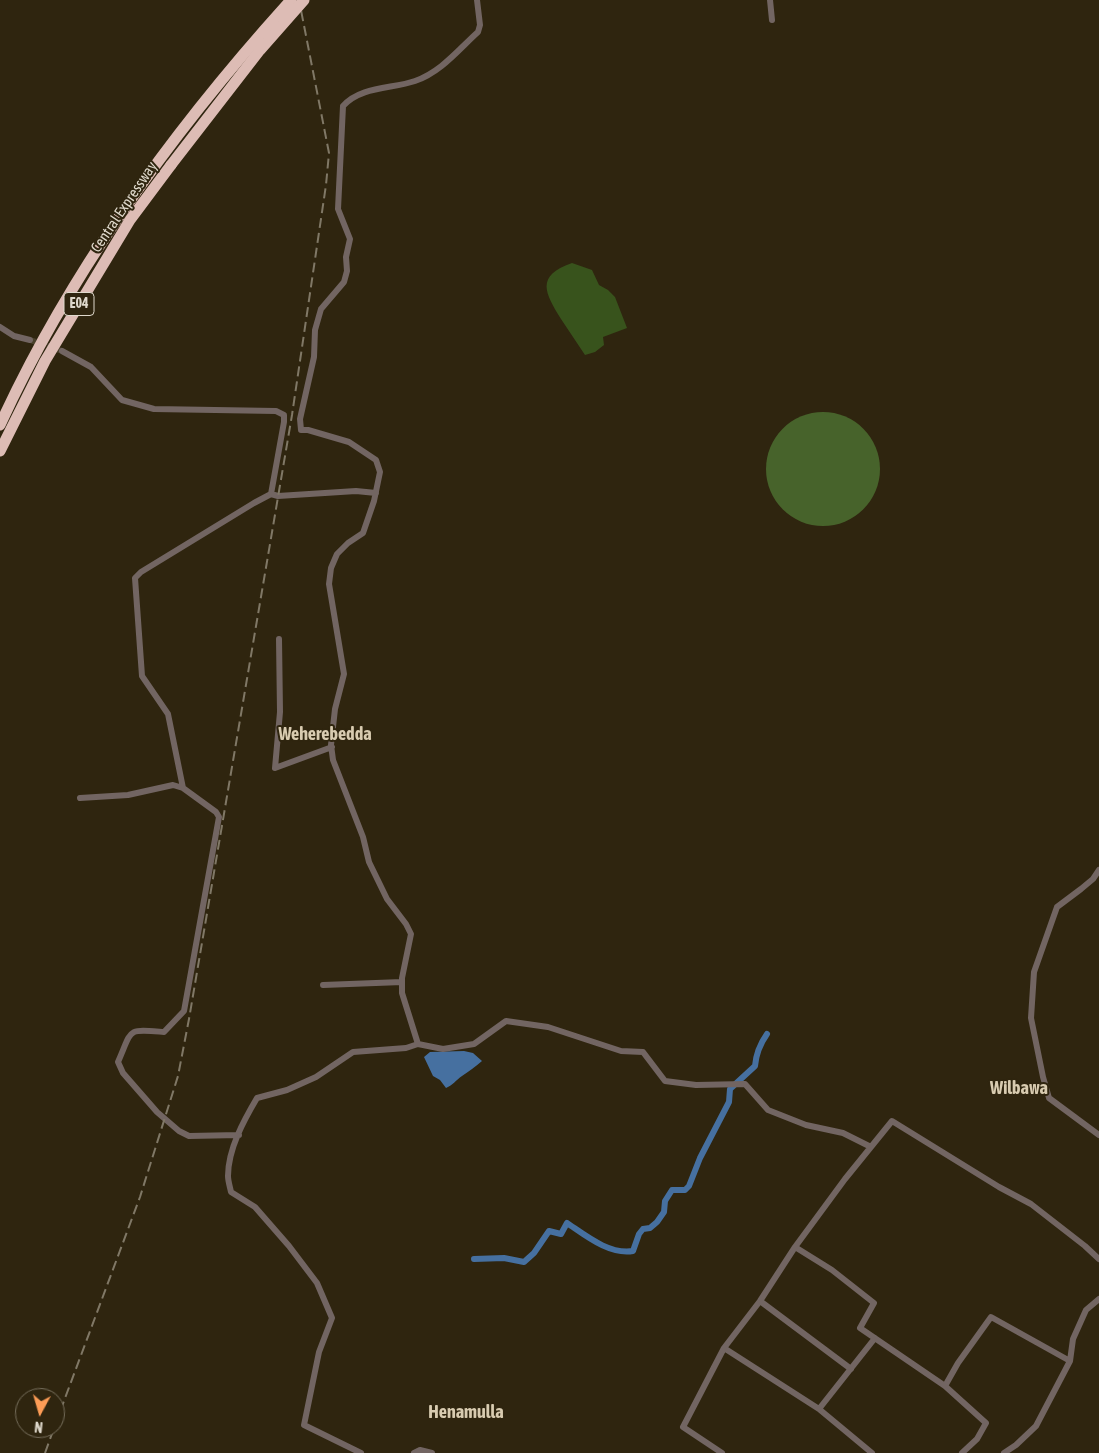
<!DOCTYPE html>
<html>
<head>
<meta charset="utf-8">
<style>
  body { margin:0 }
  #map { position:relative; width:1099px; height:1453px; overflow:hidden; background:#2f250f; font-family:"Asap Condensed",sans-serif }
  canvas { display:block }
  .north { position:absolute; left:15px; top:1388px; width:50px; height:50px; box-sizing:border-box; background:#2f250f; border:1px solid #756d5b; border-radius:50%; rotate:186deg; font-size:14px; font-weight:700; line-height:20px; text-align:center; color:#dfd9cc }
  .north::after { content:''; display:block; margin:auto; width:18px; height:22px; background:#fd9c56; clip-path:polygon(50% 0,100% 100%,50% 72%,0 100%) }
</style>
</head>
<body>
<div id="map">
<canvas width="1099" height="1453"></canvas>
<div class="north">N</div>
</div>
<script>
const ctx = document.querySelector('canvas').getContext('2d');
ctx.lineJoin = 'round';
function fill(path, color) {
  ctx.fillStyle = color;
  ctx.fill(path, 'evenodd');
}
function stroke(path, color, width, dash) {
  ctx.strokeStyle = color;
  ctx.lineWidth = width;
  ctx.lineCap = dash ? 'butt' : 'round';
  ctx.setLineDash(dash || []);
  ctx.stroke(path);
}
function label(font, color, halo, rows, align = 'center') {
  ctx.font = font + ' "Asap Condensed",sans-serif';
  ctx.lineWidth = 4;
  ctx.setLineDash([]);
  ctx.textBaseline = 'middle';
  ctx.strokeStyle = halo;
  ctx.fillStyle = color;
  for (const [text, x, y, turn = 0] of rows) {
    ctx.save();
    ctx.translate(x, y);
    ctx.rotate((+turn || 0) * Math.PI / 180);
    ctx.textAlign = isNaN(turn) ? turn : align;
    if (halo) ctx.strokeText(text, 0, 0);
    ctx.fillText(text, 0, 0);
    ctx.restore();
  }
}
fill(new Path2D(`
  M572,263L592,270L599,285L608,290L615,297L627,328L603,337L604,345L595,352L585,355C577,343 569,331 561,319C545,293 535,276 572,263Z`), '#38531c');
fill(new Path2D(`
  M766 469a57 57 0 1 1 114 0a57 57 0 1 1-114 0Z`), '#47632b');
fill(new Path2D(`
  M464,1051L473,1053L482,1061C475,1067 469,1071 462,1076C456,1080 453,1085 446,1088L440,1080L433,1076L424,1057L430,1052Z`), '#4670a0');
stroke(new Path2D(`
  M474,1259L504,1258L524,1262L534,1253L549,1231L561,1234L567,1223C585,1235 609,1255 633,1251L639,1234L643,1229L650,1228L657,1222L664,1212L665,1201L672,1190H685L689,1186L700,1158L729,1102L730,1089L755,1066C756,1054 760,1044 767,1034`), '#4670a0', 6);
stroke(new Path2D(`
  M30,340L62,351`), '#49402b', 6, [6, 3]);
stroke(new Path2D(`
  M770,0L772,20
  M0,327L14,336L30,340
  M62,351L91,367L122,400L154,409L276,411L284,415V422L271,494L278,496L356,491L376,493
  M279,639L280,712L275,768L332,747
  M80,798L128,795L173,785L183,788
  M1099,870L1093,879L1081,889L1057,907L1034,972L1031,1018L1043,1077L1049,1098L1099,1135
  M323,985L402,982
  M418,1044L402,993V978L411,934L406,924L387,899L369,862L363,837L333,760L331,745L335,709L344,674L329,584L331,568L337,554L348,543L363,533L374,501L380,472L376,460L349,442L308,430H301L300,419L314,357L315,330L321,309L344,282L347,271L346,257L350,239L338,209L343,106C361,86 392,89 415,81C441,72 458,50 478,32L480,25L477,0
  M239,1135L189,1136L179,1131L157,1112L123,1073L118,1062C133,1028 126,1029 164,1032L184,1011L219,817L216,812L183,788L168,714L142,676L135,578L141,572L254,503L271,494
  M795,1247L832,1270L874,1303L860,1328L945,1386
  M760,1301L851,1369
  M724,1348L819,1409
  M361,1453L304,1425L319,1352L332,1318L317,1283L289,1246L255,1207L231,1192C230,1187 228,1181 228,1176C228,1149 244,1120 257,1098L287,1090L316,1077L353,1052L406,1048L418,1044L443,1049L474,1044L506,1021L548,1027L621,1051L643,1052L665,1081L696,1085L745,1084L768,1110L806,1125L843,1133L871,1147
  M414,1453L420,1450L432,1453
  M722,1453L683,1427L724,1348L760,1301L795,1247L845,1179L892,1121L999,1187L1031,1204L1085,1246L1099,1259
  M872,1453L819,1409L875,1338
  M962,1453L977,1439L986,1423L945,1386L958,1363L991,1317L1070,1361
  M1004,1453L1016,1445L1036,1426L1070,1361L1073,1339L1086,1310L1099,1299`), '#726562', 6);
stroke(new Path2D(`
  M0,425C71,270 177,126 291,0
  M0,451L45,361L130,220L171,165`), '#ddbcb5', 11);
stroke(new Path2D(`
  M55,1425L140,1197L178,1076L189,1019L292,415L326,185L329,153L299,0
  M45,1453L54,1428`), '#807866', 2, [10, 5]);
stroke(new Path2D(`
  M171,165L260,50L304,0`), '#ddbcb5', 11);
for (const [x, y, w] of [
  [79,304,30]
]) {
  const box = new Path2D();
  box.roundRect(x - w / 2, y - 11.5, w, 23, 4);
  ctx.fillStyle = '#2f250f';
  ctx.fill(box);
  stroke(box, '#dfd9cc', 1);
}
label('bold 14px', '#dfd9cc', null, [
  ["E04",79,304]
]);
label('15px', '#dfd9cc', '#2f250f', [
  ["Central Expressway",124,207,-56]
]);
label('bold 18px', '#d8cbb0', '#2f250f', [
  ["Weherebedda",325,734],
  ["Wilbawa",1019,1088],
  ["Henamulla",466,1412]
]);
</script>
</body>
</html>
